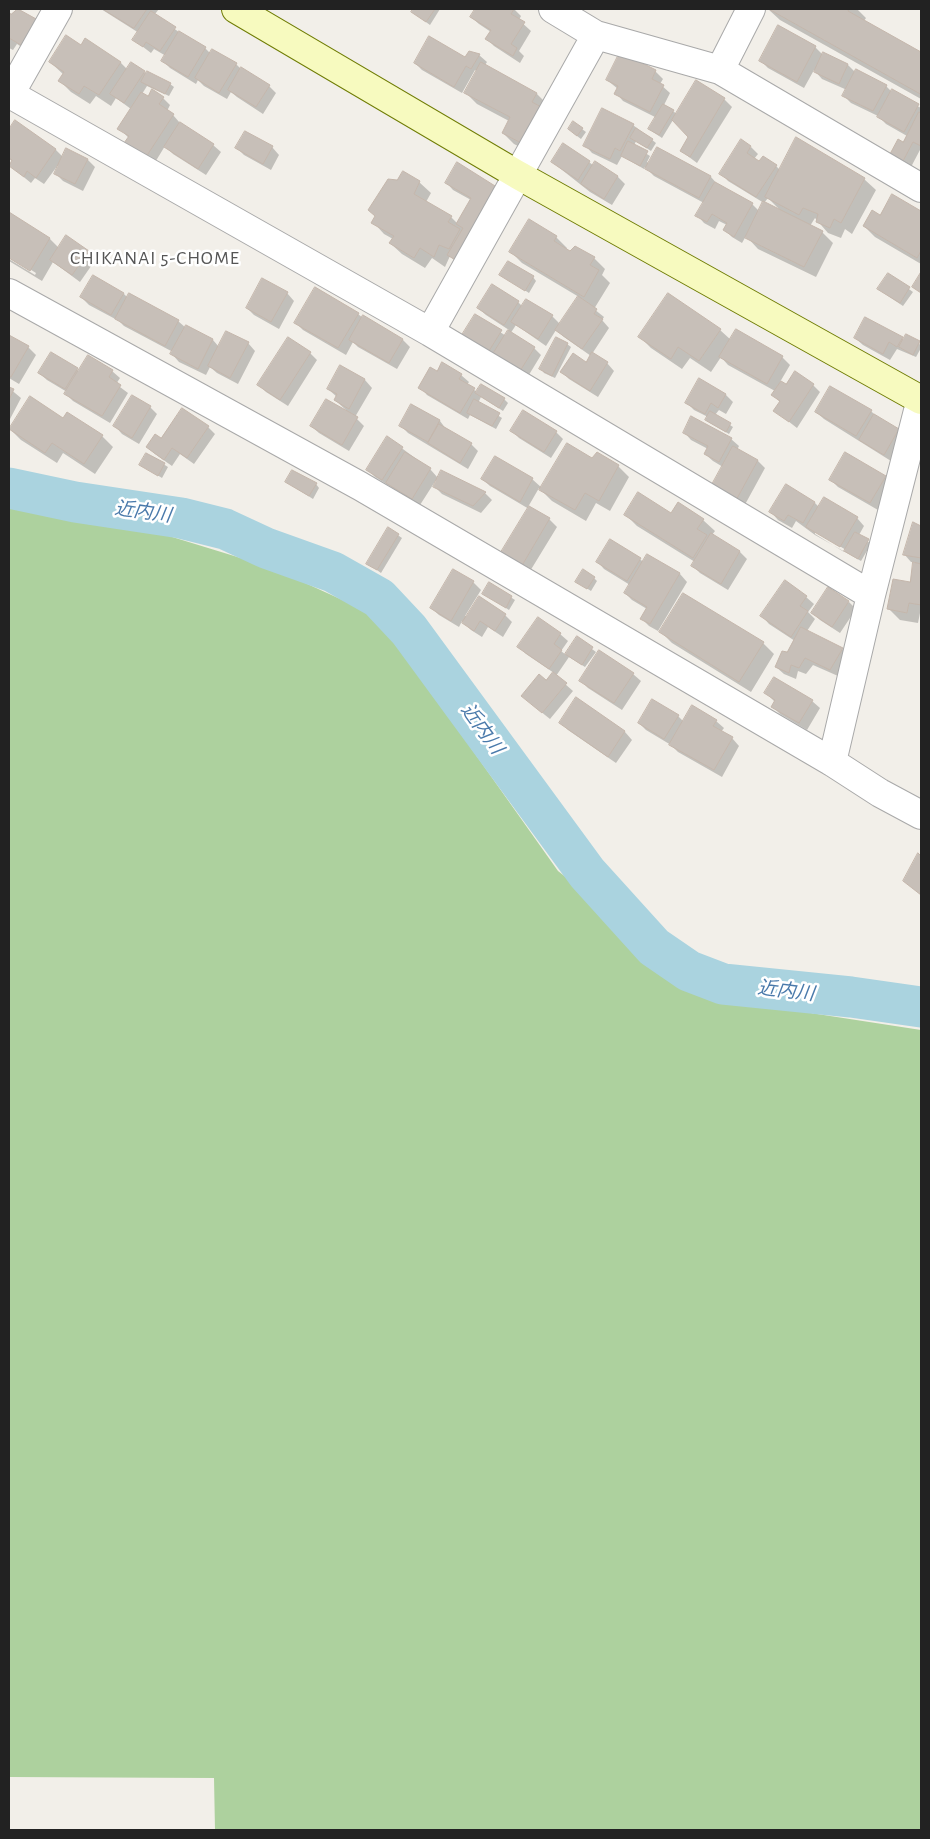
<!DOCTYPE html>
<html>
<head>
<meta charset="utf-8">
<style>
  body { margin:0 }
  #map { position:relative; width:930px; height:1839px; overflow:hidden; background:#f2efe9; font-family:"Alegreya Sans",sans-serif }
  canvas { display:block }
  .frame { position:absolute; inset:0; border:10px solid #222; pointer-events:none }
</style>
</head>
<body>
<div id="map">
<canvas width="930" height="1839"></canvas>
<div class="frame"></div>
</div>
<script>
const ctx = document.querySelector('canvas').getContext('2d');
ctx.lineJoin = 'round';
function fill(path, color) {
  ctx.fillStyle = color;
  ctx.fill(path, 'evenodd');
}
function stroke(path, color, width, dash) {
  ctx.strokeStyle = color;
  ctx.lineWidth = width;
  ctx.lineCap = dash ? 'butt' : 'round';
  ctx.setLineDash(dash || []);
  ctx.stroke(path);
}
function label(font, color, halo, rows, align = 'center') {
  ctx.font = font + ' "Alegreya Sans","Noto Sans JP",sans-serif';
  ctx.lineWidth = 5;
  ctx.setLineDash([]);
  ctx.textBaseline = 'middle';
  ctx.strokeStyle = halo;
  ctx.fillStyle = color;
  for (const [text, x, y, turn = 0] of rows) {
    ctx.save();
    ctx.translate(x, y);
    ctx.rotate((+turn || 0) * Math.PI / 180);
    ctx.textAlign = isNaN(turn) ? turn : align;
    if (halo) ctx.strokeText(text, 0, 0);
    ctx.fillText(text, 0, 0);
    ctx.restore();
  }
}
fill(new Path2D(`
  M9,468L66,481L156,532L270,567L371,613L425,683L558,871L720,999L921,1030V1830H215L214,1778L9,1777Z`), '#add19e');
fill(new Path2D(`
  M101,9H159L155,14L180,33L205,48L211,54L236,64L241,69L269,86L276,93L263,114L237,97L231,92L227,99L204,86L198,80L196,84L170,68L163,61L166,56L154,49L151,53L134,40L139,33Z
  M412,9H440L430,25L416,15Z
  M476,9H514L521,16L519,20L531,31L519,51L524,56L520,63L494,46L487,39L491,32L479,24L471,17Z
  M768,9H857L866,18L864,21L921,53V99L780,20Z
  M19,10L37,21L29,52L17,44L13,50L9,48V14L11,16Z
  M81,46L121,63L128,70L144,72L170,84L174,87L169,96L147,86L142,94L148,98H163L170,105L167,111L173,115L180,123L213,145L221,152L206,175L173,154L165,146L154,164L119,128L131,109L116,98L111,106L96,96L90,104L71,92L60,81L64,75L50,62Z
  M815,47L823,55L848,65L856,73L886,86L892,92L921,108V148L911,167L899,161L891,154L903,143L907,136L886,124L878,116L851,103L844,96L847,90L822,79L814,70L804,88L768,68L761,61Z
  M479,55L487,62L485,65L537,94L548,105L536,155L514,144L503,133L509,121L477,104L466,93L477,71L475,70L462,93L422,70L415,63L465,59Z
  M655,71L663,79L660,84L670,93L664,105L677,114L724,99L732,107L697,163L681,151L690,137L673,120L662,138L653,132L650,129L657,118L623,101L616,93L618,89L607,80Z
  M15,122L56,150L63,157L88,160L95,167L83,191L63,181L55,173L59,165H58L44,184L35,178L31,183L9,165L12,161L9,159V131Z
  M633,125L656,143L651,151L636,141L634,146L650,156L647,162L649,163L657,148L711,177L718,185L752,204L760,212L764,203L728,181L721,173L751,147L758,154L754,159L760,163L776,166L780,170L864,179L876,190L852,234L845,229L841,238L828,233L815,218L810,226L822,232L833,243L816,277L758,249L746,236L742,243L732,237L725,230L727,225L719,221L715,229L704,223L697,215L704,203L654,176L645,167L644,169L622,156L617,165L592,153L585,145ZM768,198L781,211L764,203Z
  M582,129L586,132L581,139L573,133Z
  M272,147L279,155L271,170L244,155L237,148Z
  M552,162H589L594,166L596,163L618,177L625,184L612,205L590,192Z
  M419,182L431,193L426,202L451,217L457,223L471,200L453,190L446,182L502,192L456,262L450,256L445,267L432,258L425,268L402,254L390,243L393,239L384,234L373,222Z
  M893,196L921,212V264L875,237L864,226L880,217Z
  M9,214L50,239L59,248L88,252L96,259L80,282L53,262L42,281L9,261V259L35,275L36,273L9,256Z
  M556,237L567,248L566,250L594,258L605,269L602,275L610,283L594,309L604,317L602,320L609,328L592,354L607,363L614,371L598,397L569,379L562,372L587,363L591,356L564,337L556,330L546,346L516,325L510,334L534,348L541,355L527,378L462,338L475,315L506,336L509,330L486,315L478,308L518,302L523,307L527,300L552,316L560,324L579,297L522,263L511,252Z
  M888,274L913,292L903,306L882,292Z
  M501,275L533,277L536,281L529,293Z
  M287,293L294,301L279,329L254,315L247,308Z
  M124,294L128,298L178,321L186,328V326L213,340L219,347L248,343L255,351L238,384L217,373L210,367L206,375L179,362L172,354L173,352L124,326L119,321L89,305L81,297Z
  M358,314L363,318L403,340L410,347L397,369L358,347L353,342L346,355L303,330L296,323Z
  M720,330L731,340L782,357L790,365L780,382L786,386L813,385L820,392L797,428L775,411L781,403L773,395L775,391L728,365L721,357L711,372L690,358L682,369L651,348L640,337Z
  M9,336L28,347L36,355L19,384L9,378Z
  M855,338H902L904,340L919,342L921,348L916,357L897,349L890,360L863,345Z
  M567,344L571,347L555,378L544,373L541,369Z
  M310,353L317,360L288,406L266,392L259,385Z
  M341,367L365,380L372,388L355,417L364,426L349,451L319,433L311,426L347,411L335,400L337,397L328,389Z
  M77,369L79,372L112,371L120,378L116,384L128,393L110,423L73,401L66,394L67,392L47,380L39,373Z
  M437,373L461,375L469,382L467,385L477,392L481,385L504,399L508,403L503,411L481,397L478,403L502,418L496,429L470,415L468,419L427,395L420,387Z
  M9,388L21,398L9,421Z
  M726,395L733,402L726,414L719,410L715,415L733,427L729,434L710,423L706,420L708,417L694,410L686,402Z
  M412,405L440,421L446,429L471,444L478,451L468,469L408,433L400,425Z
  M150,407L157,414L139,444L122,434L115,426Z
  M871,411L877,417L898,430L906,437L891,461L824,419L816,412Z
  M63,420L102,436L113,447L95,474L63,453L57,463L21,440L10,429Z
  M208,427L215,434L194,464L180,454L172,466L155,454L147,447L162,440Z
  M511,430L556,432L563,439L551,458L519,438Z
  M684,432L731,439L739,446L737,450L758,461L765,468L742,510L710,490L723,467L713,461L705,454L708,449L691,440Z
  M388,438L430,469L438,478L485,493L492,500L481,513L442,494L434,486L437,481L436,480L420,505L375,477L367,469Z
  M147,454L168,467L162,478L141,465Z
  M495,458L532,479L542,488L592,459L618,466L629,477L610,511L596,503L586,521L552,501L539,488L528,507L549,519L557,527L524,581L504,569L529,509L490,486L482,479Z
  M885,477L893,485L878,510L838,487L831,480Z
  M286,482L316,484L319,488L313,499Z
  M815,503L820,508L857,518L864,526L859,535L871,544L861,561L815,535L796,521L792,528L778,520L771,512ZM815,531L846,550L844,552L815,534Z
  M625,514L671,515L703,520L715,531L712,535L740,552L747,559L728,590L700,573L693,566L695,562L637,526Z
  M914,524L921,528V614L920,613L918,623L900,620L888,608L911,583L915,562H911L904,554Z
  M389,529L402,538L381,573L367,563Z
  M610,541L644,562L648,555L680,574L687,582L658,631L649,626L641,618L647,609L632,600L625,593L630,585L604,569L597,561Z
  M594,578L597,581L591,591L577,582Z
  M473,582L481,590L465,616L505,615L512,622L503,637L488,627L482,637L471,630L462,621L459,627L439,615L431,608Z
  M490,584L515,600L509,610L484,594Z
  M806,597L814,604L808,612L815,619L807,631L842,649L849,656L838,676L813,665L806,674L798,671L796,679L784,674L776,667L787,653L795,641L769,624L762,616Z
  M849,602L856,609L840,633L820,620L813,613Z
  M661,632L763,643L774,654L751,692L672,643Z
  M560,634L568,641L561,651L566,655L577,638L596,652L585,667L569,657L556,676L573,691L550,719L530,703L554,673L526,654L519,647Z
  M633,674L641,681L622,710L588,688L581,681Z
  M766,693L812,701L820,708L807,730L780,714L772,706L775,702Z
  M577,699L625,732L632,740L616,763L568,730L561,723Z
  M678,716L684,722L716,721L724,728L721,732L732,738L739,746L722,777L678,752L671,745L646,730L639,723Z
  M918,855L921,858V895L904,881Z`), '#0003');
stroke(new Path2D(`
  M9,488L75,502L181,518L225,529L266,548L333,572L379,598L409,630L587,873L654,947L689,971L723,984L851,997L921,1007`), '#aad3df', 41);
const building = new Path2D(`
  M18,9L38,20L21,45L9,38V13L11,14Z
  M103,9H147L134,28Z
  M413,9H435L426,22L411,12Z
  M475,9H514L511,14L525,22L511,44L517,48L513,56L485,39L491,30L470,17Z
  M769,9H849L848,11L921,52V94Z
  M151,11L176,27L160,51L146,42L143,47L132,40Z
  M778,25L816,46L797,82L759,61Z
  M179,31L206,47L188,77L161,61Z
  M66,35L81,45L85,38L121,62L99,95L84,86L79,94L58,81L64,72L49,62Z
  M429,36L465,57L469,51L480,54L471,69L466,66L454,87L414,63Z
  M212,49L237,63L219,93L195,78Z
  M620,52L656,70L652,79L664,85L650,112L614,94L618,86L606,80Z
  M823,52L848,64L839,84L814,72Z
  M131,62L145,71L124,103L110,94Z
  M481,62L537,93L532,102L545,109L525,145L502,133L510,117L464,93Z
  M241,67L270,85L256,107L228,90Z
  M856,69L887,85L873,111L842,96Z
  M147,71L171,83L165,94L141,82Z
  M696,80L725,98L690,157L680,151L688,137L672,120Z
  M152,89L164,97L159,104L174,114L146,157L124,143L129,136L117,129L141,92L148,96Z
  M892,89L919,104L904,132L877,117Z
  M663,104L674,110L659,135L648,129Z
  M602,108L634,124L620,151L615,148L610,159L583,146Z
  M919,112L921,113V146L913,142L903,161L890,154L898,139L903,142Z
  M15,120L56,149L36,178L27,171L24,177L9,166L12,160L9,158V129Z
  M573,121L583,128L577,136L568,129Z
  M180,122L214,144L198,169L164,147Z
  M636,128L653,139L647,148L630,138Z
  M245,131L273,146L263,164L235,148Z
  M796,137L865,178L841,223L834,219L830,228L816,222L818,214L803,208L799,215L765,197Z
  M741,139L751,146L747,153L759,161L763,156L777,165L756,197L719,174Z
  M628,141L648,151L640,166L621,156Z
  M563,143L590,161L578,180L551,162Z
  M657,147L711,176L699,198L645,169Z
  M66,148L88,159L75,184L54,174Z
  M595,161L618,176L604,199L581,184Z
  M457,162L503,191L459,262L447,255L463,228L456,224L471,198L445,183Z
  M403,171L420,181L414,194L452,216L448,222L460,229L449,249L439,245L434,257L420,248L414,258L389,243L394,236L371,223L375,216L368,210L388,179L397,180Z
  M715,182L753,203L734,237L723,230L727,223L712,214L707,222L695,216Z
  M892,194L921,211V251L917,258L863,226L872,210L880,215Z
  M763,201L823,231L804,267L745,238Z
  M9,212L50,238L30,271L9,258Z
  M529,219L557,236L554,241L570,251L575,246L595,257L590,265L599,270L584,297L509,252Z
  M66,235L89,251L72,275L50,260Z
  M508,261L534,276L525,291L499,275Z
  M921,272V293L912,287Z
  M888,273L910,287L900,303L877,289Z
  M93,275L124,293L111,315L80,297Z
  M262,278L288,292L271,322L246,308Z
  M492,284L519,301L504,325L477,308Z
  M315,287L359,313L338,348L294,323Z
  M129,293L179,320L165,346L115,319Z
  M668,293L721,329L699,361L678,347L671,359L638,337Z
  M578,296L597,309L594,314L603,319L582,349L555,330Z
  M526,299L553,315L538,339L511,322Z
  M475,314L502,330L487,354L460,338Z
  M363,315L403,339L389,363L349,340Z
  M865,317L903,337L897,347L889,342L883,354L854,338Z
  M186,325L213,339L198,369L170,354Z
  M736,329L783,356L767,384L719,357Z
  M508,330L535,347L520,371L493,354Z
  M226,331L249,342L230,378L208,366Z
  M906,334L920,341L913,355L899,347Z
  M9,335L29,346L11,377L9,376Z
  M288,337L311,352L280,400L257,385Z
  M556,337L568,343L552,376L539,369Z
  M51,352L78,368L65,389L38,373Z
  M592,352L608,362L590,391L560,372L573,353L586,362Z
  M88,355L113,370L109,377L121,385L102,416L64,394Z
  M442,362L462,374L459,379L475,388L460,413L418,388L430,367L437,371Z
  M340,365L365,379L349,409L334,400L337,394L327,389Z
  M795,371L814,384L789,422L773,411L780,401L771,395L781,381L786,384Z
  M699,378L726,394L718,408L711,403L705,414L685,403Z
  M481,384L505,398L499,408L475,393Z
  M830,386L872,410L856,436L815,412Z
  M9,387L14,389L9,400Z
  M132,395L151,406L132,438L113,426Z
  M30,396L63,418L67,412L103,435L84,464L52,443L45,453L9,429Z
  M326,399L358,417L342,445L310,426Z
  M474,399L500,413L492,426L467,413Z
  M411,404L440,420L428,442L399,426Z
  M182,408L209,426L187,458L172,448L164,460L146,447L155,434L161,438Z
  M523,410L557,431L544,452L510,431Z
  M710,411L731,423L726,432L705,420Z
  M874,414L899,429L884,455L859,440Z
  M691,416L732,438L719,462L704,454L708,446L683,433Z
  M439,424L472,443L460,463L428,443Z
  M387,436L403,447L382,480L366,470Z
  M567,443L592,458L597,452L619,465L599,501L585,493L575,510L539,490Z
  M733,446L758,460L734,504L709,490Z
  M405,452L431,468L412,499L386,483Z
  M845,452L886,476L870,503L829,480Z
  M146,453L165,463L158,476L139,465Z
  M495,456L533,478L520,502L481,479Z
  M292,470L317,483L309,496L285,482Z
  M441,470L486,492L473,506L433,487Z
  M786,484L815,502L803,523L788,515L784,521L769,512Z
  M638,492L671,513L678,502L704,519L697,529L707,535L693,558L624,515Z
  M824,497L858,517L840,547L806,527Z
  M529,506L550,518L517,574L495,562Z
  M913,522L921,526V558L903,555Z
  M388,527L399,534L377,570L366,564Z
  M855,532L869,539L858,559L844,551Z
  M711,533L740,551L721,584L691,566Z
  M610,539L641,558L627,581L596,562Z
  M647,554L680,573L650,624L640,619L647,607L624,593Z
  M913,562L921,564V605L909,603L907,613L887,609L893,579L910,582Z
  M453,569L474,581L451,621L430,608Z
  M583,569L595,577L587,589L575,582Z
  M785,580L807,596L800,606L808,611L791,637L760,616Z
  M489,582L512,596L506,608L482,594Z
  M828,587L849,601L832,627L811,613Z
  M683,593L764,642L739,682L659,632Z
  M479,596L506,614L495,631L480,621L474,631L462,623Z
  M538,617L561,633L554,644L562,650L549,669L517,647Z
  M801,627L843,648L830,670L805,658L799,668L791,665L789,673L775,667L782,651L787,652Z
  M577,636L593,647L582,665L565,654Z
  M599,650L634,673L614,703L579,681Z
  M553,672L567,683L542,713L521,696L539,674L546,680Z
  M774,677L813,700L799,723L771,707L775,700L764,693Z
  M576,697L625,731L608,757L559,723Z
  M652,699L679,715L664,739L638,723Z
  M692,705L717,720L713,726L733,737L714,770L669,745Z
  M918,853L921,856V895L903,881Z`);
fill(building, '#c7bfb8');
stroke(building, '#c4b6ab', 1);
const street = new Path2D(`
  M58,9L10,94L430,332L871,595
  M553,9L596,35L720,70L921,188
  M720,70L751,9
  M9,293L360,486L832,762L880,793L921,815
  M430,332L596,35
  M832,762L871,595L921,399`);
const secondary = new Path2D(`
  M236,9L518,175L921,400`);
stroke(street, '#a9a9a9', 30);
stroke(secondary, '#707d05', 30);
stroke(street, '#fff', 28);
stroke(secondary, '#f7fabf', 28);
ctx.letterSpacing = '1px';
label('19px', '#555', '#fff', [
  ["CHIKANAI 5-CHOME",155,258]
]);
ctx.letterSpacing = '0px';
label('italic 19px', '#4a7aab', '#fff', [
  ["近内川",143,512,8],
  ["近内川",482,729,54],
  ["近内川",786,991,7]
]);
</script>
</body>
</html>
